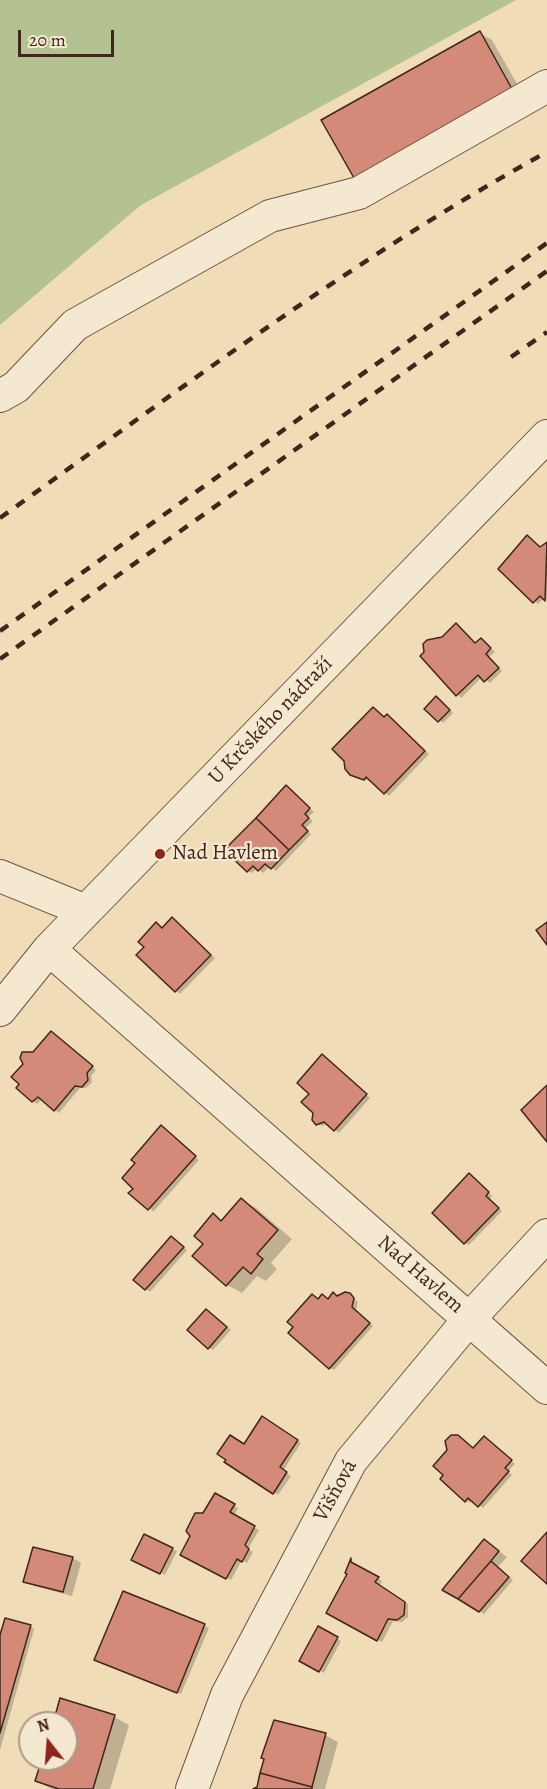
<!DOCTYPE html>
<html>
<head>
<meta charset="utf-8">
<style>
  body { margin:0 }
  #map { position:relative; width:547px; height:1789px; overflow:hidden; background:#f0dcb7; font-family:Alegreya,serif }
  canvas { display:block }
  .north { position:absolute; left:18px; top:1711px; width:60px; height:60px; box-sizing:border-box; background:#f5e8d0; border:2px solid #ad9a88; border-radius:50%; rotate:343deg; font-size:16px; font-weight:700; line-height:24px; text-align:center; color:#40261b }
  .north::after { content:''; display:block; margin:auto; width:21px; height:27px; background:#8f2418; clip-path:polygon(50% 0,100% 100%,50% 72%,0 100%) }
  .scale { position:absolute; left:18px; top:30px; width:96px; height:27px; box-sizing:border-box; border:3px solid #40261b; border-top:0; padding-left:8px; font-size:18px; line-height:21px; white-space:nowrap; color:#40261b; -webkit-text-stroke:4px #f5e8d0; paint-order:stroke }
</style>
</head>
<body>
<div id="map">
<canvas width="547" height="1789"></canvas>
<div class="north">N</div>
<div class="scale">20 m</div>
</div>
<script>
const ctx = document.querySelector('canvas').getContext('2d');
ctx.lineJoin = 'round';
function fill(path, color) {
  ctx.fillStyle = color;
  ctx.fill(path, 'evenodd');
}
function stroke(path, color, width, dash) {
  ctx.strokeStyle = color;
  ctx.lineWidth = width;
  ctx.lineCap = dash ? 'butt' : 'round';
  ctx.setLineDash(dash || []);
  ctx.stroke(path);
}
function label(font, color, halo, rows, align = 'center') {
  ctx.font = font + ' Alegreya,serif';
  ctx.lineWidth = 4.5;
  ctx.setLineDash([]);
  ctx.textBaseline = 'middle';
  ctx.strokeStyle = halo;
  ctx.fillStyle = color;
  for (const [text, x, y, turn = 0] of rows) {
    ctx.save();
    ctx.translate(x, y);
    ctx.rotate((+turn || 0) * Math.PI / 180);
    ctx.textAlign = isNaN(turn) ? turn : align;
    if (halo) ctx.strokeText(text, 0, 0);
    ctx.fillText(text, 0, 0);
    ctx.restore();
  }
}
fill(new Path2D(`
  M0,0H516L141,205L0,325Z`), '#b4c292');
fill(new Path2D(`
  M480,33L492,40L524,96L355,177Z
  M528,537L541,548L547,543V600L544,598L538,604L500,569Z
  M456,625L476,644L481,640L495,652L489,657L502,671L490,683L482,677L461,698L422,656Z
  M440,701L453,713L443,723L426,709Z
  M374,709L385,718L387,715L391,718L429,754L389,796L370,779L369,781L353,775Z
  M287,787L314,812L308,817L313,821L305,829L311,834L276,871L270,866L263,873L257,868L252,873L248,871Z
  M176,922L215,958L180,994L139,955L146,947L157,924L163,929Z
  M56,1035L96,1070L91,1076L92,1082L86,1088H80L59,1113L42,1099L37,1104L33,1101L18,1088L22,1084L24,1065L22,1055L27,1052L33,1054Z
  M326,1059L370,1098L339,1133L328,1124L322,1126L317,1123L311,1094Z
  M166,1130L199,1160L153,1212L135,1188Z
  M474,1178L492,1196L490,1199L502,1211L469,1245L465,1243Z
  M241,1200L256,1208L292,1239L271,1263L277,1269L266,1281L257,1276L242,1293L227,1285L206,1244L213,1215L223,1221Z
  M176,1241L187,1250L150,1292L135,1280Z
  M349,1294L358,1302L356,1310L373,1326L334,1370L330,1368L313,1296L319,1300H329Z
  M210,1313L231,1330L213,1350L208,1348Z
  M262,1418L301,1443L283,1471L291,1476L278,1495L226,1461L245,1446Z
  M488,1440L515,1464L508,1471L512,1475L483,1508L473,1500L470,1503L466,1500L474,1449Z
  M215,1495L238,1508L234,1516L259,1530L248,1549L253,1552L247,1563L242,1560L231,1580L182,1554Z
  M485,1541L507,1557L498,1567L513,1580L484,1614L444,1589Z
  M172,1549L177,1551L165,1575L138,1562Z
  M73,1558L81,1563L72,1596L34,1586L25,1581Z
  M352,1564L382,1581L379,1586L408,1604V1617L402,1622L393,1621L382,1642L328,1612Z
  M123,1592L209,1628L181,1694L100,1662Z
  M30,1626L34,1629L0,1750V1641Z
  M318,1628L341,1641L324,1673L301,1660Z
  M114,1717L129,1725L110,1789H51L37,1781L43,1759H66V1723H54Z
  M325,1735L338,1742L325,1789H258Z`), '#0003');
const building = new Path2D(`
  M480,31L512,89L354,178L321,120Z
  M527,535L540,547L547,542L545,601L540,596L533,603L498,569Z
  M456,623L475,643L481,638L491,648L486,654L499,668L484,682L478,675L456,696L420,656L424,652L423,644L427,640L442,637Z
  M436,696L450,710L438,722L424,709Z
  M373,707L384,717L387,714L425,751L384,794L366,777L364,780L350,775L345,769L344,761L332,749Z
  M286,785L310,808L305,814L309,818L302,825L308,831L289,850L256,818Z
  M256,818L289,850L271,869L265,864L258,871L253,866L247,872L224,850Z
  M172,917L211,955L175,992L136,955L144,947L138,942L156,922L162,928Z
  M547,922V945L536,930Z
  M51,1031L93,1066L87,1073L88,1080L82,1087L75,1086L54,1111L38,1097L32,1102L16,1088L19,1084L11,1077L23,1064L20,1058L22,1052H33Z
  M322,1054L367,1094L334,1131L324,1122L316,1125L312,1120L313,1113L301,1102L309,1094L297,1083Z
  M547,1085V1142L521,1110Z
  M161,1125L196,1156L148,1210L128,1193L133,1189L122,1178L135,1163L131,1160Z
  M469,1173L489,1192L486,1196L499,1208L464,1244L432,1213Z
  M241,1198L278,1230L257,1254L263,1259L251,1274L243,1267L226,1286L192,1256L203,1244L194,1236L213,1213L221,1221Z
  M171,1236L184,1247L145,1290L133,1280Z
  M333,1292L337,1296L345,1292L350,1293L354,1298L352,1307L370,1323L329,1369L288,1333L293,1327L287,1322L312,1294L318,1299L322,1294L328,1299Z
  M206,1309L227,1327L208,1349L187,1330Z
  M262,1416L298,1440L280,1467L287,1472L273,1494L224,1462L226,1460L217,1454L230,1435L244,1444Z
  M451,1435H458L473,1448L484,1436L512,1460L505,1468L509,1471L478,1507L468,1498L465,1502L440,1479L443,1475L433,1466L447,1450L445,1441Z
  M215,1493L235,1504L230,1512L255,1526L245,1545L249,1549L242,1562L237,1559L226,1579L180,1555L190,1536L186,1531L195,1513H203Z
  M547,1532V1584L521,1561Z
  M144,1534L173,1548L160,1574L131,1560Z
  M484,1539L499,1551L491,1561L458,1599L442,1590Z
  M33,1547L73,1557L63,1592L23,1582Z
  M351,1558V1562L379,1577L375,1582L405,1602L404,1615L397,1620L388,1619L377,1641L326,1613L347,1574L345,1573Z
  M491,1561L509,1577L479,1612L458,1599Z
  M123,1591L205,1624L177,1693L94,1660Z
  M5,1618L31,1625L0,1733V1635Z
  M318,1626L338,1637L319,1672L299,1661Z
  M60,1698L115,1715L93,1789H59L35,1781L42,1759H66V1723H53Z
  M274,1720L326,1733L312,1787L260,1773L264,1759L261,1758Z
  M260,1773L312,1787V1789H253L257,1787Z`);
fill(building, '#d38a79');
stroke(building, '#40261b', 1.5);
const minor = new Path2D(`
  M0,396L16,387L75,325L270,216L359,193L547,86
  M0,876L86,911
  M49,949L547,1388
  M0,1010L49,949L547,436
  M192,1789L227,1695L351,1461L470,1318L547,1235`);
stroke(minor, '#6c5442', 34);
stroke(minor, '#f5e8d0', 32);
stroke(new Path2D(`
  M511,357L547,332
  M0,518C179,390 354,258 547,152
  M0,631L547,243
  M0,659L547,271`), '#40261b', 4.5, [10, 10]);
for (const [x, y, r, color] of [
  [160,854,6,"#8f2418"]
]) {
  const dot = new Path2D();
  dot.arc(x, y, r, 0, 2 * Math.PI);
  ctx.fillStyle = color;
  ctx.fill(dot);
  stroke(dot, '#f5e8d0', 2);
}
label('21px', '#40261b', '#f5e8d0', [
  ["U Krčského nádraží",271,721,-46],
  ["Nad Havlem",420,1275,41],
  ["Višňová",336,1491,-61]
]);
label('21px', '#40261b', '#f5e8d0', [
  ["Nad Havlem",172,854]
], 'left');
</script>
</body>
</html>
